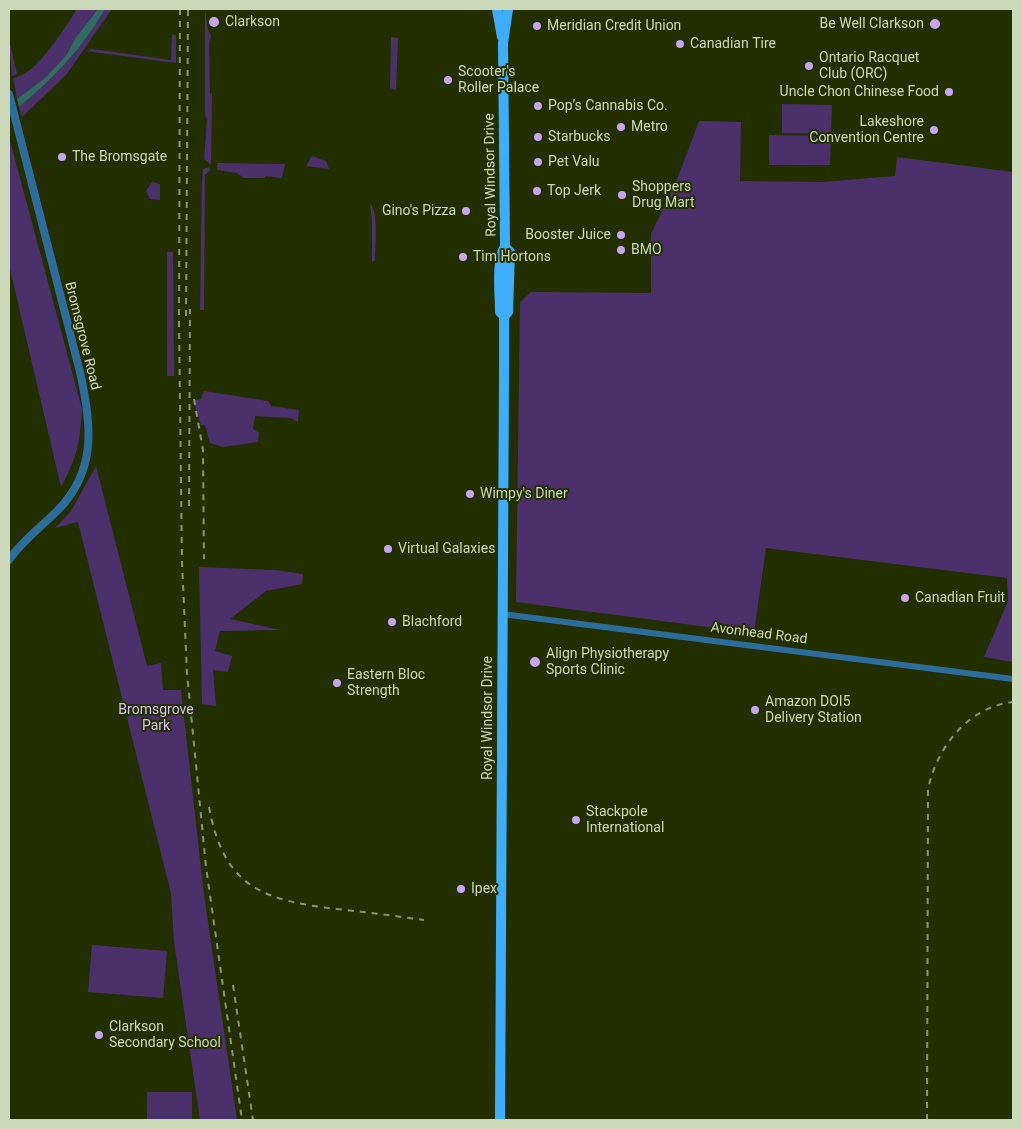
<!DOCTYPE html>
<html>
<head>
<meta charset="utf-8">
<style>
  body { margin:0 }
  #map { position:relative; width:1022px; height:1129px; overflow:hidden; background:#232f00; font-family:Roboto,sans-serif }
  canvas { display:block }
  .frame { position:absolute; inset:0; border:10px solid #cdd8b8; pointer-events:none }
</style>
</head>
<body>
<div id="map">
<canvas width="1022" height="1129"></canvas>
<div class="frame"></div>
</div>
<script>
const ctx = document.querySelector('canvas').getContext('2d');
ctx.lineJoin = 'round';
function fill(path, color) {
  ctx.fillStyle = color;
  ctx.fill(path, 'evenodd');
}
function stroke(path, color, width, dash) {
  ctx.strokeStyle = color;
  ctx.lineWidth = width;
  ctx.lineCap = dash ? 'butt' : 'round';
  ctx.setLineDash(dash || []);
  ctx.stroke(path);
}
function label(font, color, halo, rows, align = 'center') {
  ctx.font = font + ' Roboto,sans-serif';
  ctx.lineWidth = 4;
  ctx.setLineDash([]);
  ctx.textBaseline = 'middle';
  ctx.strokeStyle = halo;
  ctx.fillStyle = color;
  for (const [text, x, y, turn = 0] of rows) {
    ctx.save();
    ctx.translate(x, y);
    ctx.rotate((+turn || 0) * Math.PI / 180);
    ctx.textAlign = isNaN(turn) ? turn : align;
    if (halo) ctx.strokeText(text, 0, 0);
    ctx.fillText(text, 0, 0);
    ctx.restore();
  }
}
fill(new Path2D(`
  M77,9H98L74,40L67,54L46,77L17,99L13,78C36,76 65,27 77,9Z
  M105,9H112L66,75L22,117L19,107C54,78 83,48 105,9Z
  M205,9L208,30L211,36L209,43L210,93L212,94L211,165L204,159L207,120L205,115Z
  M172,35H176V63L86,51L92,49L171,60Z
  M391,37L398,38L396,90L390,88Z
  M9,40L17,74L12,76Z
  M782,104L832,105L831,134L782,133Z
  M699,121L741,122L740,181L823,182L895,176L897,157L1013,172V662L984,657L1008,601L1007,578L766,548L754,633L516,602L520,302L531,292L651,293V234L678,177Z
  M769,135L831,136L830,165H769Z
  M9,137L82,409C80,443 77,458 61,487L9,265Z
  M312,156L326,161L329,169L306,166Z
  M217,163L285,164L282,178L266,176L264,178H244L237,173L217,170Z
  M210,167V170L205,175L204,310H200L202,182L203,169Z
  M152,182L160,184V200L150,199L146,191Z
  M370,203C379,215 375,244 375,260L372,262V223Z
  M167,252H173L174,376H167Z
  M204,391L268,401L271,406L299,410L298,422L291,418L255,416L253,429L259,433L258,442L223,447L210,443L205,425H201L195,407V400L201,399Z
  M96,466L147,666L161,663L163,690H181L204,895L237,1120H200L174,942L171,893L78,522L55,528L71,511Z
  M199,567L275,570L303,574L302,584L266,591L230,619L280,630L220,631L215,651L232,656L228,672L213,670L216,706L202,704Z
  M92,945L167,951L163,998L88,992Z
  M147,1092H192V1120H147Z`), '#4b316b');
fill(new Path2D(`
  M98,9H105C83,48 54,78 19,107L17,99L46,77L67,54L74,40Z`), '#316b63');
stroke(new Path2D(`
  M502,614L1013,679`), '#2d6d9b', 6);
stroke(new Path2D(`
  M9,94L80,372C91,424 98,470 57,511C40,528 22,541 9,560`), '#2d6d9b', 8);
stroke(new Path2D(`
  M497,9L502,37
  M504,316L508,312L510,252L505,247
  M500,1120L504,370V316L500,312C500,296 496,258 505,247L503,43L508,9`), '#3faefa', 10);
stroke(new Path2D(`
  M180,9L179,321L182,562L187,673L206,867L242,1120
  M186,316L188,9
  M194,399L203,450L204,559
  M189,506L190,309
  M209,807C224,888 263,900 336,909C366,912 395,916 424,920
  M233,985L253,1120
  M927,1120L928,789C937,747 968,707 1013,702`), '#8b9670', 2, [6, 6]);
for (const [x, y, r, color] of [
  [214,22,6,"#c5a6f0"],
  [935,24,6,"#c5a6f0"],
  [537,26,5,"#c5a6f0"],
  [680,44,5,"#c5a6f0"],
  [809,66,5,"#c5a6f0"],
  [448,80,5,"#c5a6f0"],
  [949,92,5,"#c5a6f0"],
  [538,106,5,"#c5a6f0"],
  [621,127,5,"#c5a6f0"],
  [934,130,5,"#c5a6f0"],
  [538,137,5,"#c5a6f0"],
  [62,157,5,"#c5a6f0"],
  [538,162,5,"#c5a6f0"],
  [537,191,5,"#c5a6f0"],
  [622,195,5,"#c5a6f0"],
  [466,211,5,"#c5a6f0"],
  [621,235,5,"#c5a6f0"],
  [621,250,5,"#c5a6f0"],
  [463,257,5,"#c5a6f0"],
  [470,494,5,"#c5a6f0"],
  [388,549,5,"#c5a6f0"],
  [905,598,5,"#c5a6f0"],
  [392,622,5,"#c5a6f0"],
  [535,662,6,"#c5a6f0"],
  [337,683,5,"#c5a6f0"],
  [755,710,5,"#c5a6f0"],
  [576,820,5,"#c5a6f0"],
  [461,889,5,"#c5a6f0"],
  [99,1035,5,"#c5a6f0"]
]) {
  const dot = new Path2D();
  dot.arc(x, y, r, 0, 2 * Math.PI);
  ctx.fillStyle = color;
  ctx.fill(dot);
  stroke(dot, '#232f00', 2);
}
label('14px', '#cdd8b8', '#232f00', [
  ["Clarkson",225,22],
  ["Be Well Clarkson",924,24,"right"],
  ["Meridian Credit Union",547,26],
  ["Canadian Tire",690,44],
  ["Ontario Racquet",819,58],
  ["Club (ORC)",819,74],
  ["Scooter's",458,72],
  ["Roller Palace",458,88],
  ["Uncle Chon Chinese Food",939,92,"right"],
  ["Pop’s Cannabis Co.",548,106],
  ["Lakeshore",924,122,"right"],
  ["Convention Centre",924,138,"right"],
  ["Metro",631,127],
  ["Starbucks",548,137],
  ["The Bromsgate",72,157],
  ["Pet Valu",548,162],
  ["Shoppers",632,187],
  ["Drug Mart",632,203],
  ["Top Jerk",547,191],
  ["Gino's Pizza",456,211,"right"],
  ["Booster Juice",611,235,"right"],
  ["BMO",631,250],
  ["Tim Hortons",473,257],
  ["Wimpy's Diner",480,494],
  ["Virtual Galaxies",398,549],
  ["Canadian Fruit",915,598],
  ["Blachford",402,622],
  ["Align Physiotherapy",546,654],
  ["Sports Clinic",546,670],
  ["Eastern Bloc",347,675],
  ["Strength",347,691],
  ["Amazon DOI5",765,702],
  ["Delivery Station",765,718],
  ["Stackpole",586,812],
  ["International",586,828],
  ["Ipex",471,889],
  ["Clarkson",109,1027],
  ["Secondary School",109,1043]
], 'left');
label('14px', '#cdd8b8', '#232f00', [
  ["Royal Windsor Drive",491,175,-91],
  ["Bromsgrove Road",82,336,76],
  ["Avonhead Road",759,634,7],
  ["Royal Windsor Drive",488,718,-90]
]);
label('14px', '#d7c2f7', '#232f00', [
  ["Bromsgrove",156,710],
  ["Park",156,726]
]);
</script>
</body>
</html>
